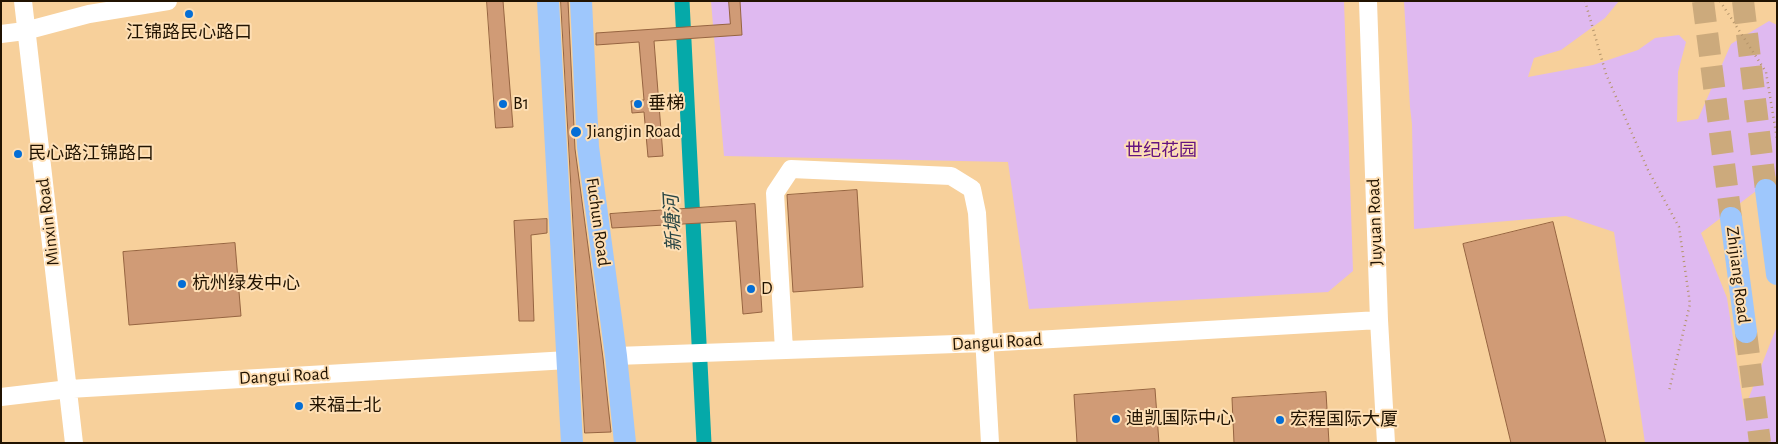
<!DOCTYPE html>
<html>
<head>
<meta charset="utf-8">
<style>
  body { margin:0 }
  #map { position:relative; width:1778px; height:444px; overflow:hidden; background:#f7d09b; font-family:"Alegreya Sans",sans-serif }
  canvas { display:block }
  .frame { position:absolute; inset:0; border:2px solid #211301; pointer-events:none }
</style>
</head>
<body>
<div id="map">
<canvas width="1778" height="444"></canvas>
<div class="frame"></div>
</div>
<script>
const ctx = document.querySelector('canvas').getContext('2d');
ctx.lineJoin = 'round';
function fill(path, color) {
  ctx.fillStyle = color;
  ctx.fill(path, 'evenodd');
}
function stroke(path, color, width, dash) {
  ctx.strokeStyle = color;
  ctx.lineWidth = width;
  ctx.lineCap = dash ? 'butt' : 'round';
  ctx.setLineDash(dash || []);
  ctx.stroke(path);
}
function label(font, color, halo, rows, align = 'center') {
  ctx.font = font + ' "Alegreya Sans","Noto Sans SC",sans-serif';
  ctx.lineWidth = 4;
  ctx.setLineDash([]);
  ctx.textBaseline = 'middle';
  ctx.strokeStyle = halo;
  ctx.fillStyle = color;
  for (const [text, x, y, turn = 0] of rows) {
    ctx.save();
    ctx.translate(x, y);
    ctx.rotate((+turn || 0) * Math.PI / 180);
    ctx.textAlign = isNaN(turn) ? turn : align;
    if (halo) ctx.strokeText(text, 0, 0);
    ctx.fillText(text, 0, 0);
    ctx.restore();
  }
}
fill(new Path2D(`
  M711,1H1344L1353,271L1328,292L1029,309L1008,162L724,156Z
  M1404,1H1619L1605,18L1561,50L1534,58L1528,77L1593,65L1638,50L1655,38L1679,35L1686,42L1678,72L1677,122L1698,119L1731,44L1769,21L1777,25V175L1701,233L1727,298L1744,410L1777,326V443H1645L1614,232L1566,216L1414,229L1412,124L1410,107Z`), '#dfb9f0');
stroke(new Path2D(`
  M682,1L704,443`), '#05a9a9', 15);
const building = new Path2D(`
  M487,1H503L513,127L496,128Z
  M561,1H568L575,149L603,358L611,432L585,433Z
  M729,1H740L742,35L654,41L663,156L648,157L644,112L632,113L631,101L644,100L639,42L596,45V33L730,24Z
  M857,190L863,287L793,292L787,195Z
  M755,204L762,312L743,314L736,221L612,228L610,214Z
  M547,219V233L531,235L534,321H519L514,221Z
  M1553,222L1606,443H1511L1463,244Z
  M235,243L241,316L129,325L123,252Z
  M1155,389L1159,443H1077L1074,395Z
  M1326,392L1329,443H1234L1232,398Z`);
fill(building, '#d09b76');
stroke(building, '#966441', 1);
stroke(new Path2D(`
  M1703,1L1731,218
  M1743,1L1766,190
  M1746,332L1760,443`), '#ccaa7c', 22, [22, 11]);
stroke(new Path2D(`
  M1585,1L1606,74L1648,170L1679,227L1690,304L1669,391
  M1720,1L1766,72L1777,139`), '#b4946a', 2.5, [1, 4]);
stroke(new Path2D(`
  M23,1L74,443
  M1368,1L1379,320L1386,443
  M1,34L25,31L89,14L168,1
  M784,350L775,193L791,169L951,176L972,189L977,213L990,443
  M616,356L984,343L1379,320
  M1,397L69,389L568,360`), '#fff', 18);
stroke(new Path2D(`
  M548,1L572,443
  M581,1L588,147L616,356L625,443
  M1766,190L1777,274
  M1731,218L1746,332`), '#9ec7fc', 22);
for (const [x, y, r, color] of [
  [189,14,5,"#046ed6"],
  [503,104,5,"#046ed6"],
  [638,104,5,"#046ed6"],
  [576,132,6,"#046ed6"],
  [18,154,5,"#046ed6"],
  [182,284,5,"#046ed6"],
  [751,289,5,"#046ed6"],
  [299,406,5,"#046ed6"],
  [1116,419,5,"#046ed6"],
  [1280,420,5,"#046ed6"]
]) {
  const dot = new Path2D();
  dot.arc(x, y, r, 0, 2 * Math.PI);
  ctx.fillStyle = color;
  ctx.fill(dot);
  stroke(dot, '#fedfb5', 2);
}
label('18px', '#211301', '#fedfb5', [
  ["江锦路民心路口",189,33,"center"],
  ["B1",513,104],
  ["垂梯",648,104],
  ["Jiangjin Road",587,132],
  ["民心路江锦路口",28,154],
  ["杭州绿发中心",192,284],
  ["D",761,289],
  ["来福士北",309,406],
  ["迪凯国际中心",1126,419],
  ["宏程国际大厦",1290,420]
], 'left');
label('18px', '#651480', '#fedfb5', [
  ["世纪花园",1161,151]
]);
label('18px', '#211301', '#fedfb5', [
  ["Minxin Road",48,222,-97],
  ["Fuchun Road",598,222,82],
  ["Juyuan Road",1375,222,-92],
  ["Zhijiang Road",1738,275,83],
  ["Dangui Road",997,342,-3],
  ["Dangui Road",284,376,-3]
]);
label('italic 19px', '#294645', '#fedfb5', [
  ["新塘河",673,223,-93]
]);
</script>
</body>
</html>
